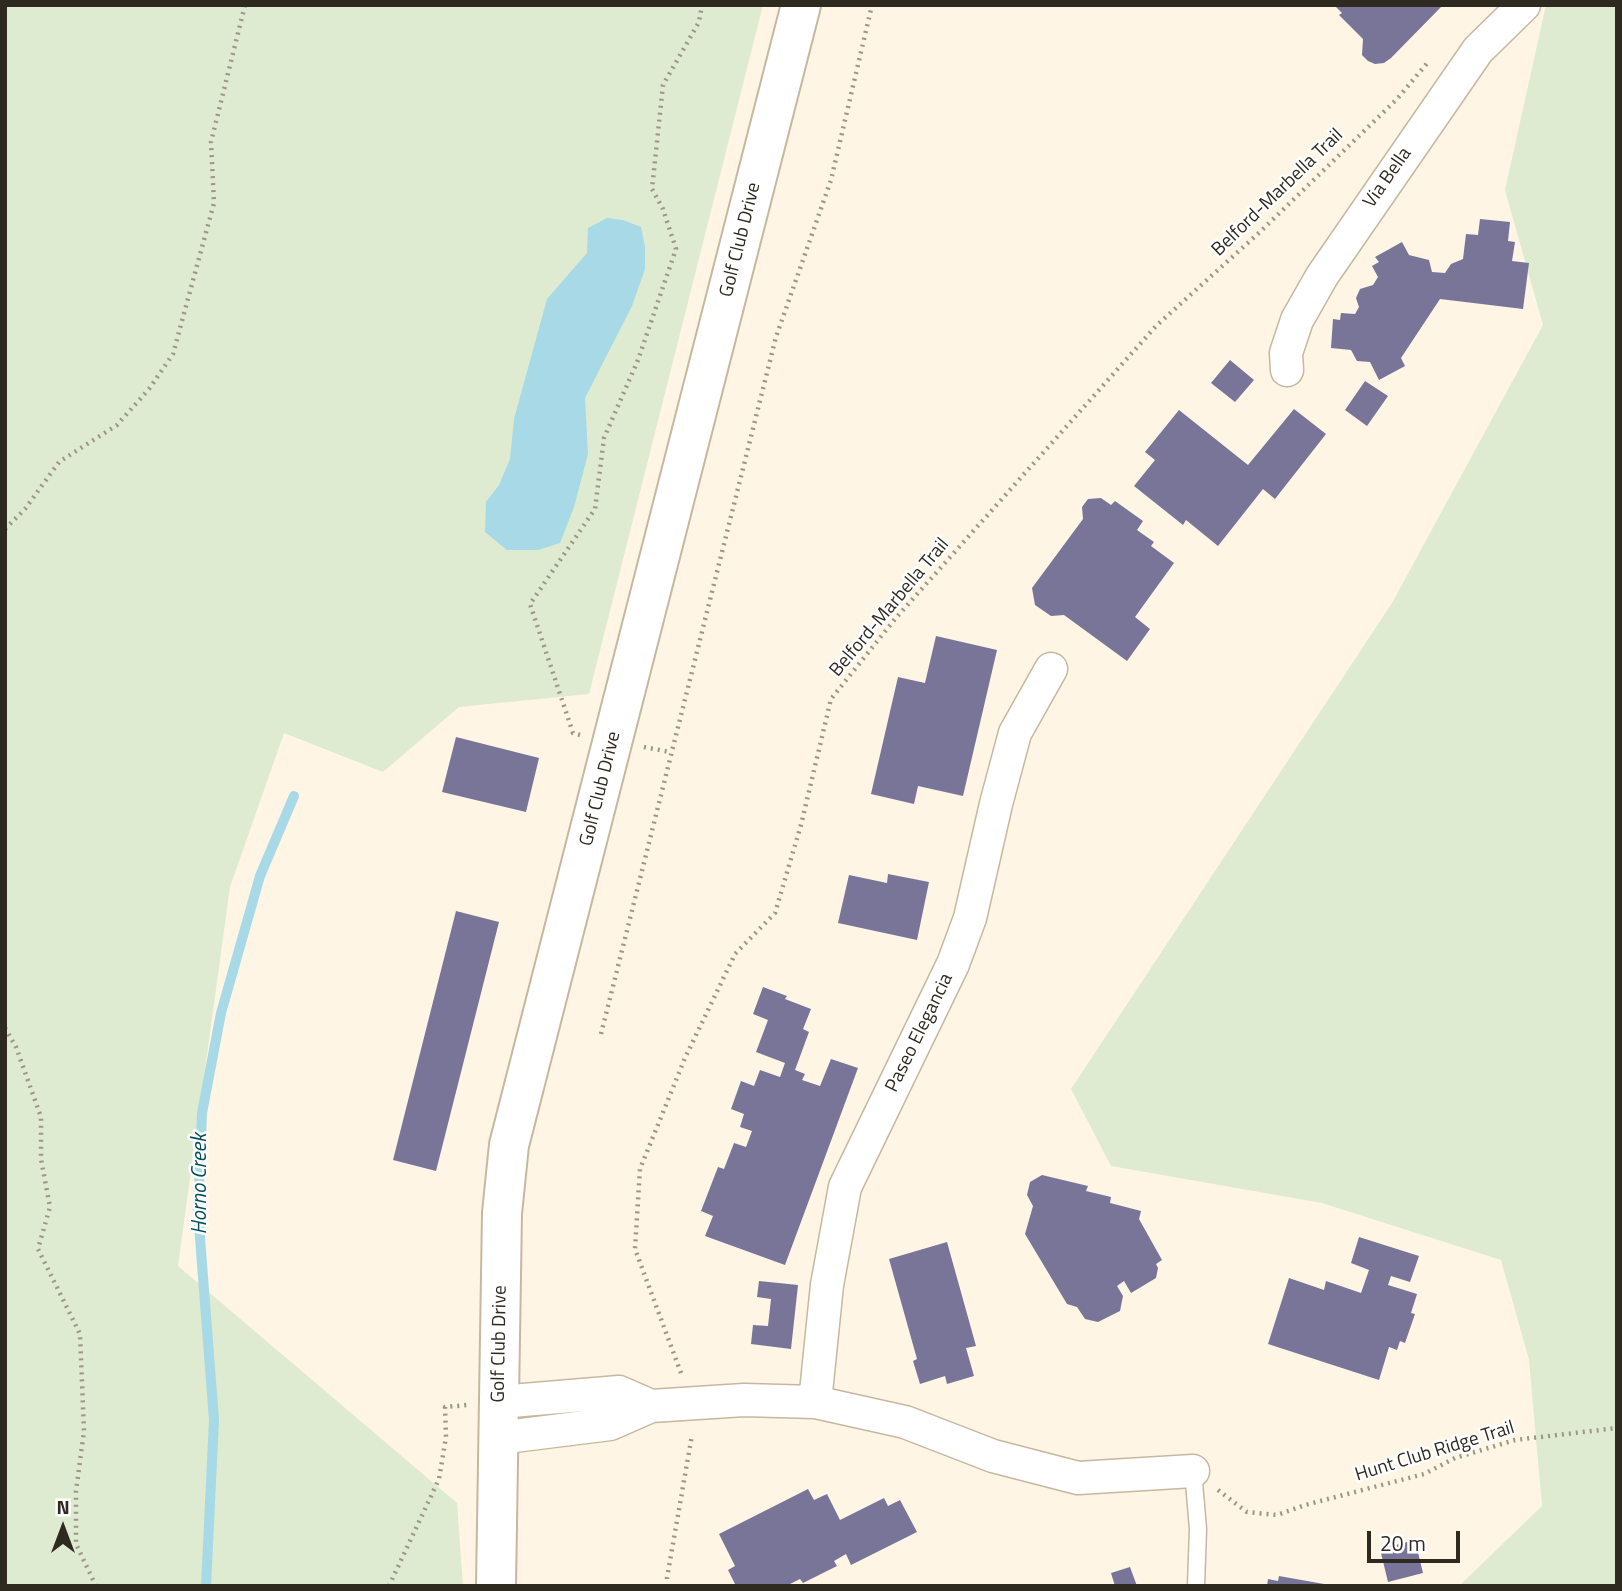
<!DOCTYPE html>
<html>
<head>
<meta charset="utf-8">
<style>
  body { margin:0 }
  #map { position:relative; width:1622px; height:1591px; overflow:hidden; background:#fef5e5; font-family:"Titillium Web",sans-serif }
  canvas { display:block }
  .frame { position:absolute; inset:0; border:7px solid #2f2a20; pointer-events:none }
  .north { position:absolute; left:28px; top:1493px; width:70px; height:70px; -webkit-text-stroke:5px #fff; paint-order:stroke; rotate:0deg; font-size:19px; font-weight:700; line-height:28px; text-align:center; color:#2f2a20 }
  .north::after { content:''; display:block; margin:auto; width:24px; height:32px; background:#2f2a20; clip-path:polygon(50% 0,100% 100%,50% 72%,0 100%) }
  .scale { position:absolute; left:1367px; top:1531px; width:93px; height:32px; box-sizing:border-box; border:4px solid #2f2a20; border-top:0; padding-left:9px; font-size:21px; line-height:24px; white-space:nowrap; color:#2f2a20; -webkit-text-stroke:5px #fff; paint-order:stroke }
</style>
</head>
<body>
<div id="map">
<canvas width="1622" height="1591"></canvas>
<div class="frame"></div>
<div class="north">N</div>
<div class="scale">20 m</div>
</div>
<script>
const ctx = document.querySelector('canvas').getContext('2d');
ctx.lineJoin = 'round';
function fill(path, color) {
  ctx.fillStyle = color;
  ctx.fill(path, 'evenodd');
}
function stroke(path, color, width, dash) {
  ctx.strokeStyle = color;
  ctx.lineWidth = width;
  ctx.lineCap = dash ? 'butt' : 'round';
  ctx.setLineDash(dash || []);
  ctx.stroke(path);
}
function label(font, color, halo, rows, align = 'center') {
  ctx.font = font + ' "Titillium Web",sans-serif';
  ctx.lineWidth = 5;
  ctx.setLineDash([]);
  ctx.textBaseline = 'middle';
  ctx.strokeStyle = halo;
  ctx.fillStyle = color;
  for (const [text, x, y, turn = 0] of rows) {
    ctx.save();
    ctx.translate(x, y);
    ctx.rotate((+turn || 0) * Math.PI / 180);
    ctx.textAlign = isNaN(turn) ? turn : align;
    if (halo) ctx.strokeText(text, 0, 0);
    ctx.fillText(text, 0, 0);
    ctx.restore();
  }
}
fill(new Path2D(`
  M5,5H763L589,694L459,707L383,772L284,733L230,887L178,1266L457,1503L463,1586H5Z
  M1546,5H1617V1586H1459L1542,1506L1529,1360L1501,1260L1322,1203L1111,1166L1071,1089L1392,603L1543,325L1505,190Z`), '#deebd1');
fill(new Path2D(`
  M607,218L623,220L641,227L645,247V269L632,306L585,398L588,454L574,507L560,543L538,550H507L485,532L486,502L499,485L510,459L514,419L547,299L587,253L588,228Z`), '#a7d9e6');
stroke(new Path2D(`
  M206,1586L214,1420L198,1212L202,1113L221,1013L260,876L294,796`), '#a7d9e6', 10);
fill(new Path2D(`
  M1334,5H1443L1391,58L1384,63L1375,64L1368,61L1362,55L1363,39L1339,15L1342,13Z
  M1480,219L1510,222L1508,241L1515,242L1512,261L1529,263L1523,309L1440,299L1401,358L1405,366L1379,380L1370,362L1357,361L1351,350L1331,348L1333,319L1340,320L1341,313L1355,314L1359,307L1356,298L1360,289L1373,285L1378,277L1372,266L1379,262L1375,257L1402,242L1409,255L1429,260L1432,272L1445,273L1451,264L1463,259L1466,234L1478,235Z
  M1230,360L1254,380L1235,402L1211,383Z
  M1365,381L1388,396L1367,426L1345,410Z
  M1294,409L1326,434L1275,499L1263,489L1218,546L1186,520L1183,525L1134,486L1155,460L1145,452L1179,410L1248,465Z
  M1101,498L1111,505L1115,501L1143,521L1137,530L1154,542L1151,546L1174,563L1135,617L1150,629L1127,661L1064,615L1051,616L1035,605L1032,588L1083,519L1082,507L1088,499Z
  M936,636L997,650L963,796L918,786L914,804L871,794L898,677L925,683Z
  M456,737L539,758L526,812L442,792Z
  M888,874L929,882L917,940L838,923L849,875L887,883Z
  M456,911L499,922L436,1171L393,1160Z
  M763,987L787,996L785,999L811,1009L803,1029L809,1032L795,1070L805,1074L802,1080L820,1086L831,1059L858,1068L785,1265L705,1236L713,1216L701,1211L718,1167L724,1169L734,1143L746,1147L752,1131L740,1127L744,1114L731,1109L741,1081L754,1086L760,1070L780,1077L785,1063L756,1052L768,1020L753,1014Z
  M1042,1175L1088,1186L1086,1191L1111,1197L1110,1203L1141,1211L1139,1219L1162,1260L1156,1264L1158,1268L1156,1278L1131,1293L1124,1281L1117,1286L1123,1296L1120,1311L1098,1322L1085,1319L1077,1307L1067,1304L1025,1234L1033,1206L1027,1195L1030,1182Z
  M1359,1237L1419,1256L1410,1282L1391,1276L1388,1285L1417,1294L1411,1313L1415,1314L1405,1343L1400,1341L1397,1350L1389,1347L1379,1380L1268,1344L1289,1278L1324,1290L1326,1281L1361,1293L1369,1270L1351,1263Z
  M947,1242L976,1346L966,1348L974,1376L947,1384L945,1376L920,1384L913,1361L917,1359L889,1259Z
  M759,1281L798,1285L791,1349L751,1344L753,1325L768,1326L771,1299L757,1297Z
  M808,1489L814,1500L827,1494L840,1520L884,1498L888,1506L900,1500L917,1532L851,1565L846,1554L834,1561L837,1566L803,1583L800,1579L786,1586H736L728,1570L735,1566L719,1534Z
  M1415,1540L1423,1573L1388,1582L1380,1549Z
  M1130,1567L1137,1586H1115L1111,1573Z
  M1279,1576L1324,1584V1586H1267L1268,1579L1278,1581Z`), '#787599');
const service = new Path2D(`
  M1193,1471L1198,1529L1196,1586`);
const minor = new Path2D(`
  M1287,370L1286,353L1297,320L1322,276L1478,50L1524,5
  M499,1402L619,1392L651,1406
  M815,1402L827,1285L845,1187L953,964L970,918L996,804L1015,733L1051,669
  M498,1438L610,1424L651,1406L744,1400L815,1402L905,1422L993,1456L1078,1478L1193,1471`);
const tertiary = new Path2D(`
  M496,1586L502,1213L509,1145L801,5`);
stroke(service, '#c6b89f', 19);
stroke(minor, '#c6b89f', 35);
stroke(tertiary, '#c6b89f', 42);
stroke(new Path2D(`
  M5,529L25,509L59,462L117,425L149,389L173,354L214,203L211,142L245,5
  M580,735L573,733L530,604L595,509L604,438L638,360L676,249L663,209L652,189L663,85L699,22L702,5
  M644,747L670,752
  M5,1028L16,1047L41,1117V1159L50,1207L38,1249L80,1334L84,1431L76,1491V1544L96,1586
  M601,1034L776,337L831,180L872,5
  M681,1373L635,1249L640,1169L685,1058L735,954L775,913L801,825L831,699L895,619L1156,326L1261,231L1397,99L1429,61
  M1218,1490L1247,1512L1277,1515L1305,1505L1424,1474L1455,1458L1515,1440L1617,1428
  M389,1586L439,1479L446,1437L445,1407L467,1405
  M667,1586V1578L692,1435`), '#9d9688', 4.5, [2, 5]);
stroke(service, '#fff', 16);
stroke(minor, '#fff', 32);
stroke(tertiary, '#fff', 38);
label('19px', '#2f2a20', '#fff', [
  ["Via Bella",1388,178,-55],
  ["Belford-Marbella Trail",1278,193,-44],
  ["Golf Club Drive",741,240,-76],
  ["Belford-Marbella Trail",890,608,-50],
  ["Golf Club Drive",601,789,-76],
  ["Paseo Elegancia",920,1033,-64],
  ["Golf Club Drive",500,1344,-89],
  ["Hunt Club Ridge Trail",1435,1452,-17]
]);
label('italic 21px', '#044f5d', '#fff', [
  ["Horno Creek",201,1184,-90]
]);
</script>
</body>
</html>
